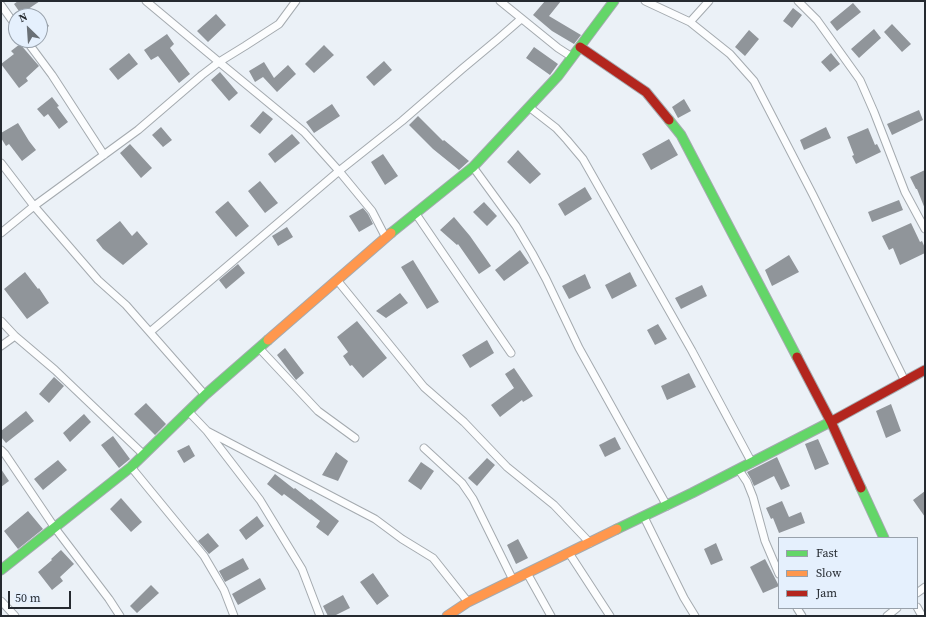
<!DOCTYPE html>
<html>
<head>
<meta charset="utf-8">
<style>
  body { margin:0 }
  #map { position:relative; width:926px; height:617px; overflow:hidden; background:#ebf1f7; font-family:"Source Serif 4",serif }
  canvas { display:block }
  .frame { position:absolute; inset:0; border:2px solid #252a30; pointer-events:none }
  .legend { position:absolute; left:778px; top:537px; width:140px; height:72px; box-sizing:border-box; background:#e5f0fd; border:1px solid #98a1ab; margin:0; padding:5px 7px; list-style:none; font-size:12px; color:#252a30 }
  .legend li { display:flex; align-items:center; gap:8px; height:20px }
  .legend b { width:20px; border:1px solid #98a1ab }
  .north { position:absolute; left:8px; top:8px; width:40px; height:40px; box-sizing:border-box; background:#e5f0fd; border:1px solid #98a1ab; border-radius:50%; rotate:335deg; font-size:11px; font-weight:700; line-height:16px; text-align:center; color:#252a30 }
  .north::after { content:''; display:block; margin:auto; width:14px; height:18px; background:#6a7076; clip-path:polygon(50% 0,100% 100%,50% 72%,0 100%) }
  .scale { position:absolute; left:8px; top:591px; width:63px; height:18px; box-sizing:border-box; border:2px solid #252a30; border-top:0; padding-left:5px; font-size:12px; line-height:14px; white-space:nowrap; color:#252a30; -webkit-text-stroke:3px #e5f0fd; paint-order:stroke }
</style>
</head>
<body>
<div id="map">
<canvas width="926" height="617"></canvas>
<div class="frame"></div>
<ul class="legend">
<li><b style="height:5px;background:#63d668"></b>Fast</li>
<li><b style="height:5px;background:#ff974d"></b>Slow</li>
<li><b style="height:5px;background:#b3261e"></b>Jam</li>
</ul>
<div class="north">N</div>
<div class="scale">50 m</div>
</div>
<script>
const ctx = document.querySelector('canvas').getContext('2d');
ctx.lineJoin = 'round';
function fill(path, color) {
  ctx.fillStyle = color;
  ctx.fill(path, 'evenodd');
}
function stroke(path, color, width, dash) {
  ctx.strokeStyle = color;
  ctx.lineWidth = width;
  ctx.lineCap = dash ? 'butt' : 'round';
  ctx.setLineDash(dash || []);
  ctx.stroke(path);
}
fill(new Path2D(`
  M18,1H40L21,14L14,4Z
  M545,1H561L549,16L581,35L574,44L552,31L533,15Z
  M853,3L861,12L837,31L830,22Z
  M793,8L802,15L792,28L783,21Z
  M40,14L49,26L40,33Z
  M216,14L226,25L208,42L197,31Z
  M892,24L911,44L902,52L884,32Z
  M874,29L881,38L859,58L851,49Z
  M749,30L759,39L745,56L735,47Z
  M167,34L174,44L170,48L190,74L179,83L158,56L151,60L144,50Z
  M20,44L39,66L26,78L28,81L19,88L1,64L14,54L11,51Z
  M324,45L334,55L314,73L305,64Z
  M534,47L558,64L550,75L526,58Z
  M129,53L138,64L118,80L109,69Z
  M831,53L840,64L830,72L821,62Z
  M384,61L392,70L374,86L366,77Z
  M264,62L274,78L288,65L296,74L277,92L263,77L255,82L249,71Z
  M220,72L238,93L229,101L211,80Z
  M52,97L59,106L57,107L68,122L59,129L48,114L44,117L37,109Z
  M684,99L691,111L678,118L672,107Z
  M332,104L340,116L314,133L306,122Z
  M919,110L923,120L892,135L887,124Z
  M263,111L273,119L260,134L250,126Z
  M418,116L443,141L444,140L469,161L459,170L433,149L409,125Z
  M18,123L29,141L36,150L22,161L9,144L6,146L1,138V133Z
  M161,127L172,140L163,147L152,135Z
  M826,127L831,138L804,150L800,140Z
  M868,128L875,145L877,144L881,152L856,164L852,156L854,155L847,137Z
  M292,134L300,143L275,163L268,154Z
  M669,139L678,155L651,170L642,154Z
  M130,144L152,168L141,178L120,153Z
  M518,150L541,174L530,184L507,162Z
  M383,154L398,176L385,185L371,162Z
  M925,170V209L917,189H916L910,177Z
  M260,181L278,203L265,213L248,191Z
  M585,187L592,199L565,216L558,204Z
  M899,200L903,210L872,222L868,212Z
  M228,201L249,226L236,237L215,212Z
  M484,202L497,216L487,226L473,212Z
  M363,208L368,214L373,224L359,232L349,216Z
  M454,217L470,236L491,266L479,274L458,244L457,245L440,230Z
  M120,221L132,236L137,231L148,244L123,265L103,249L96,240Z
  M911,223L920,242L922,241L925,248V253L900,265L893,248L889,250L882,236Z
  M287,227L293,237L278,246L272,236Z
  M520,250L529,263L504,281L495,270Z
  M789,255L799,272L772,286L765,270Z
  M413,260L439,302L427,309L401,267Z
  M238,264L245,273L226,289L219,280Z
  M25,272L38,289L39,288L49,303L27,319L4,289Z
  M630,272L637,286L612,299L605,285Z
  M585,274L591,288L569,299L562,286Z
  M702,285L707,296L681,309L675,298Z
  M400,293L408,303L386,318L376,311Z
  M357,321L387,358L363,378L352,365L350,366L343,356L348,352L337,337Z
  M658,324L667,339L655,345L647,330Z
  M487,340L494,353L470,368L462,355Z
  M285,348L304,373L296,380L277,355Z
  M514,368L533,396L523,402L522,400L500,417L491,405L514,388L505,374Z
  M689,373L696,387L667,400L661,386Z
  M54,377L64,386L49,403L39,394Z
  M146,403L166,424L155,435L134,414Z
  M891,404L901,431L886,438L876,411Z
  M26,411L34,421L6,443L1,437V431Z
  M84,414L91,422L70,442L63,433Z
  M113,436L130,459L119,468L101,445Z
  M615,437L621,449L605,457L599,445Z
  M818,439L829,464L815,470L805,444Z
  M189,445L195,456L184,463L177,451Z
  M336,452L348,461L338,481L322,475Z
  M777,457L790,486L781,490L774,476L754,486L751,479L747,472Z
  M487,458L495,465L477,486L468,478Z
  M58,460L67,470L43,490L34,479Z
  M421,462L434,471L421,490L408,481Z
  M1,469L9,481L1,487Z
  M275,474L294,489L295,488L310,500L311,499L339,521L328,536L316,527L320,521L284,494L282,496L267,484Z
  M925,491V517L913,500Z
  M121,498L142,522L131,532L110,509Z
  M782,501L789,517L801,512L805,523L779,533L773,518L771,519L766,508Z
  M28,511L43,529L18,549L4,531Z
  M257,516L264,526L246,540L239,530Z
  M208,533L219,546L209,554L198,541Z
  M518,539L528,558L516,564L507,545Z
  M716,543L723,560L711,565L704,549Z
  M61,550L74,564L60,577L63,581L52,590L38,572L52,560L51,559Z
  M243,558L249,569L225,582L219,571Z
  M765,559L779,586L763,593L750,567Z
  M373,573L389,596L377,605L360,582Z
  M260,578L266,589L238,605L232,594Z
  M151,585L159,593L137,613L130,606Z
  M343,595L350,608L334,616H328L323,606Z`), '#90959a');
const street = new Path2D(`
  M146,1L219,62L304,132L339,171L372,211L386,238
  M500,1L558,48L572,57
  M645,1L690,22L730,54L754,81L813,195L905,381
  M798,1L817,20L860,80L874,112L905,192L925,229
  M1,5L16,26
  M690,22L709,1
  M26,40L52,75L104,155
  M529,107L556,128L567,140L583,159L692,351L752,463
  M1,163L34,206L98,280L126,305L205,395
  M473,167L516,226L532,253L546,279L579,348L667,506
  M416,214L511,353
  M1,233L34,206L138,130L202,75L219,62L245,46L279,24L296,1
  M337,280L424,387L464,422L507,467L554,505L590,543
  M1,321L15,336L55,370L144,455
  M150,332L339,171L402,121L462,69L498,39L521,19
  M1,346L15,336
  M259,348L318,411L355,438
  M188,411L207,431L260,500L302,569L320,616
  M207,431L375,519L402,539L433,558L468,602
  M424,448L462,483L473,499L513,580
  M1,450L5,454L55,528L109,599L120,616
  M131,467L204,556L224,590L234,616
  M739,470L747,482L753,497L765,541L779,574
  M644,517L684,598L695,616
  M569,553L610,616
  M527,573L551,616
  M917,593L925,587
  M1,601L15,616
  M917,607L922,616
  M797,608L802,616
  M887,616L897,608`);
const fast = new Path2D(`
  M669,120L681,135L797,357
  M391,233L473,167L558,76L614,1
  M861,488L884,538
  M617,529L692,493L834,420
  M1,570L131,467L205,395L268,340`);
const slow = new Path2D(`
  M268,340L391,233
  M447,616L468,602L617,529`);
const jam = new Path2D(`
  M580,47L646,92L669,120
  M797,357L831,422L861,488
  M834,420L925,370`);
stroke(street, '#a4aaaf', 9);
stroke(fast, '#a4aaaf', 11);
stroke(slow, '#a4aaaf', 11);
stroke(jam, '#a4aaaf', 11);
stroke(street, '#fcfdfe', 7);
stroke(fast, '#63d668', 9);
stroke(slow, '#ff974d', 9);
stroke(jam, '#b3261e', 9);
</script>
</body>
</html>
